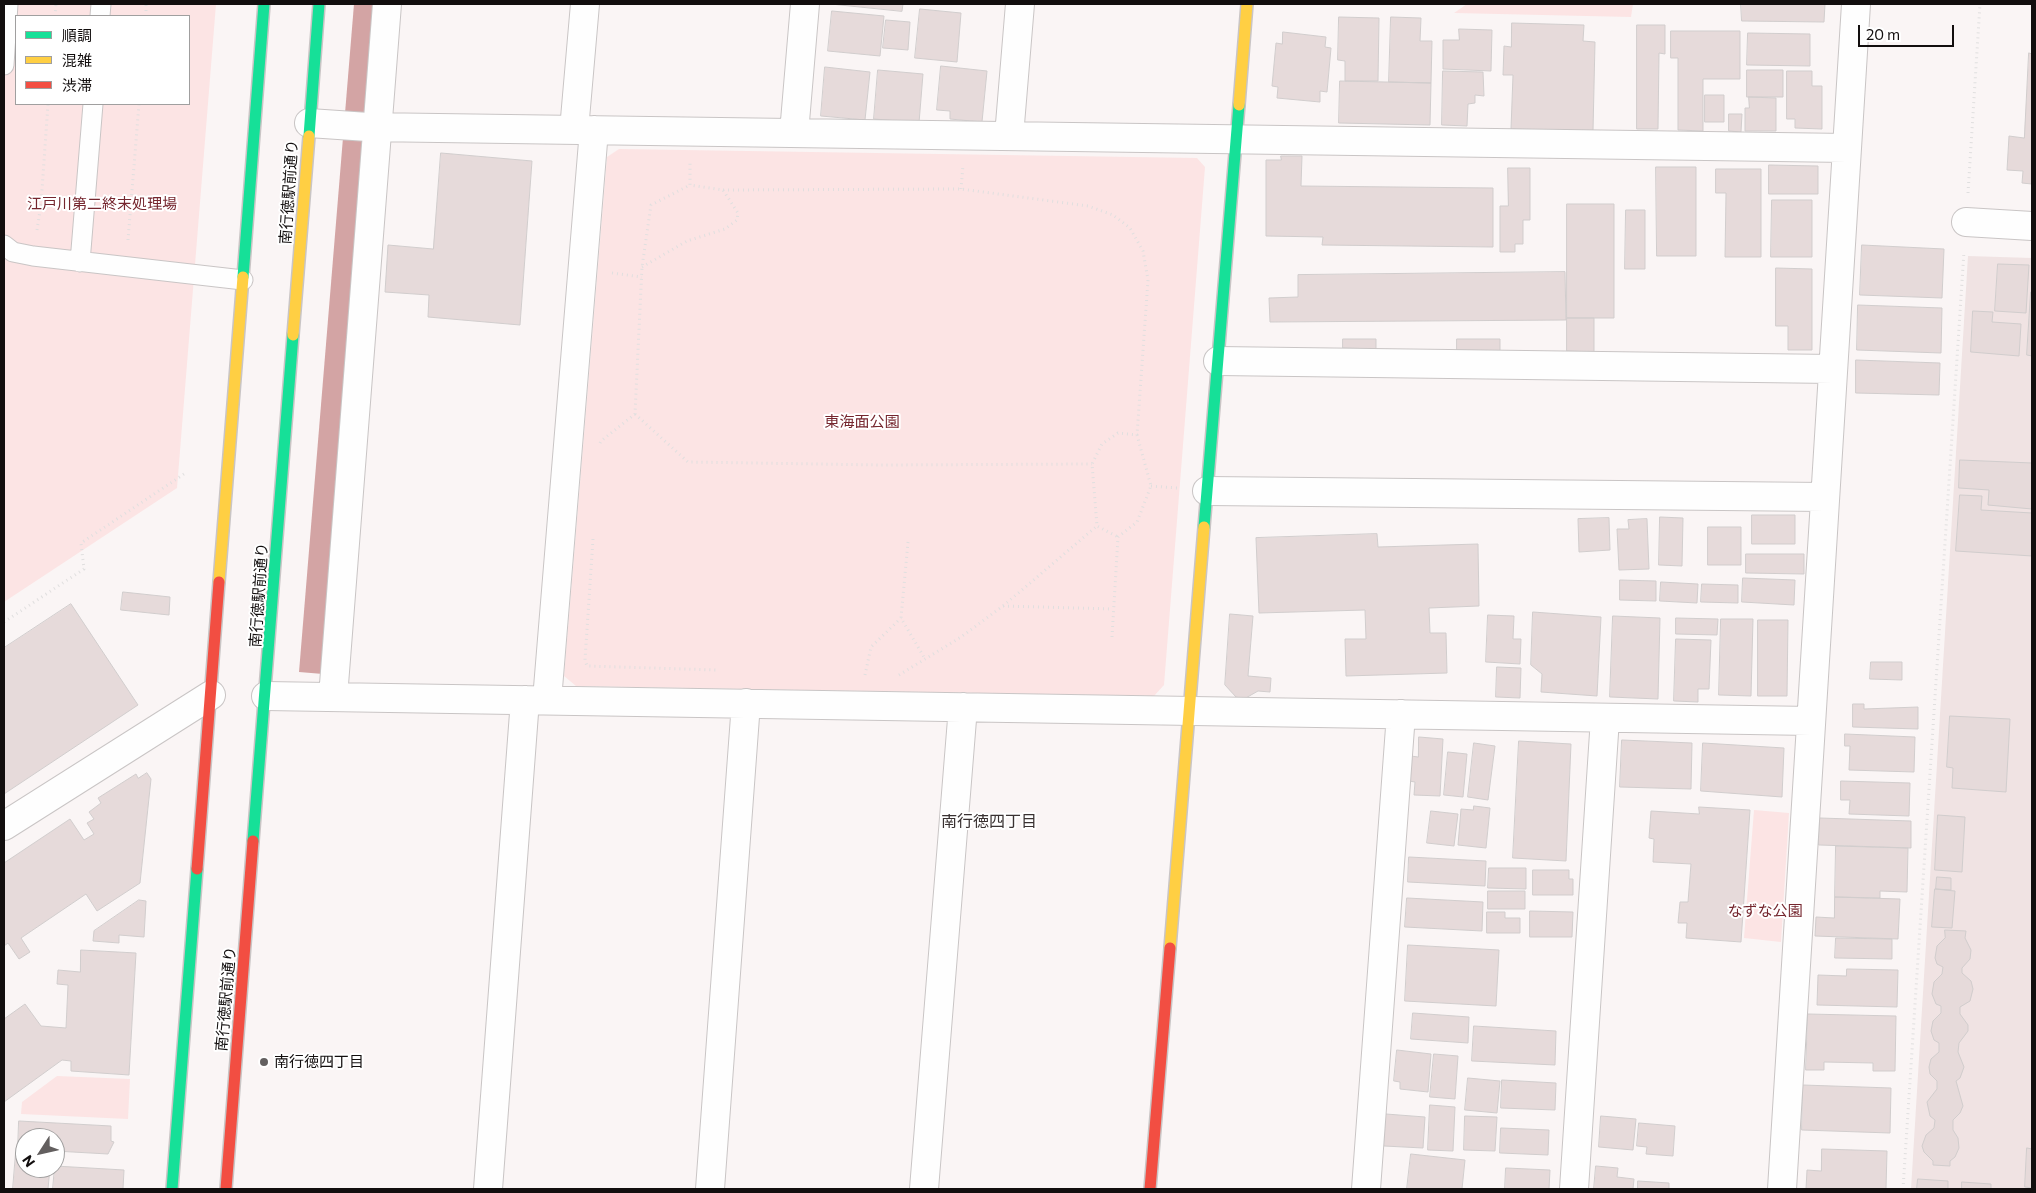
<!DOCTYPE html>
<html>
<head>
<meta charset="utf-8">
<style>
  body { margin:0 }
  #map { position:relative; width:2036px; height:1193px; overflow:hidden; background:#faf5f5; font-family:Commissioner,"Noto Sans JP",sans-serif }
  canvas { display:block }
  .frame { position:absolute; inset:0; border:5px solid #120e0e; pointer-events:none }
  .legend { position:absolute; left:15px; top:15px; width:175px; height:90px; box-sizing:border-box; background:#fff; border:1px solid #a09f9f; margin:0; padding:6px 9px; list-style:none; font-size:15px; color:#120e0e }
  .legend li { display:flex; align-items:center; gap:10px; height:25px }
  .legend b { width:25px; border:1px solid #a09f9f }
  .north { position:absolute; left:15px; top:1128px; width:50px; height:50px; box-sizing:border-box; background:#fff; border:1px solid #a09f9f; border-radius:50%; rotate:235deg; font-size:14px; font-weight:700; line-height:20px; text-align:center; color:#120e0e }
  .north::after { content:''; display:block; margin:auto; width:18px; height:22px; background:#635f5f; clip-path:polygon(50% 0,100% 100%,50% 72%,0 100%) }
  .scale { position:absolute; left:1858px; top:25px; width:96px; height:22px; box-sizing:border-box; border:2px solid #120e0e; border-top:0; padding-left:6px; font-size:15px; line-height:18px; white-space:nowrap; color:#120e0e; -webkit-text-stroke:4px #fff; paint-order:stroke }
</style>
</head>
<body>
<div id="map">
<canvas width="2036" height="1193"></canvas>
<div class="frame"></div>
<ul class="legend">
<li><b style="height:6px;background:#16e098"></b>順調</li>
<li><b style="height:6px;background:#ffcf43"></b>混雑</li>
<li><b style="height:6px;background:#f24e42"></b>渋滞</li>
</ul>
<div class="north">N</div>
<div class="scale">20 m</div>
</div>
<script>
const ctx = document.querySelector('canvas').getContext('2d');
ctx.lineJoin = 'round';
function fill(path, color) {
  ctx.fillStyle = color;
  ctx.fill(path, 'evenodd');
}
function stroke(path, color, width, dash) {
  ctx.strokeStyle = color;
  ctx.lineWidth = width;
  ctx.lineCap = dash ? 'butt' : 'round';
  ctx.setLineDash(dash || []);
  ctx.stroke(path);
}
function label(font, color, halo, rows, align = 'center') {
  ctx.font = font + ' Commissioner,"Noto Sans JP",sans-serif';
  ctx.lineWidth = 4;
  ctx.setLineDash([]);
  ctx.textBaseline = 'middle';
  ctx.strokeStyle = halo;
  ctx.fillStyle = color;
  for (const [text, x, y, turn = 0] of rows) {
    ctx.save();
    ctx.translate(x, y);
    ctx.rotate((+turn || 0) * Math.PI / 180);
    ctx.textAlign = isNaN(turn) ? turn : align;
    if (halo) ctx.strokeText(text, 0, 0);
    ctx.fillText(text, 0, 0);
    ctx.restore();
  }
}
fill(new Path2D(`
  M1968,256L2032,258V1189H1911Z`), '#f0e3e3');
fill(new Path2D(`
  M4,4H216L177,488L4,602ZM16,16H189V104H16Z
  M1467,4H1633L1631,17L1454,13Z
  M619,149L1197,158L1205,167L1164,685L1154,696L576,686L564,676L607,157Z
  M1754,810L1789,813L1781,942L1744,938Z
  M57,1076L130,1079L128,1119L21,1114L22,1102Z`), '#fce4e4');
fill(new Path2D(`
  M354,4H378L323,674L299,672Z`), '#d3a4a4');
const building = new Path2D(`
  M831,4H903L902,11Z
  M1741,4H1825L1824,22L1742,21Z
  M920,9L961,13L957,62L915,58Z
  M832,11L884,16L880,56L828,51Z
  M1339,17L1379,18L1378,81H1345V61L1338,60Z
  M1391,17L1421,18L1420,41H1432L1431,83L1389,82Z
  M886,20L910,22L908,50L883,48Z
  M1512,23L1584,25L1583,41L1595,42L1593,131L1511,129L1513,75H1503L1504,46L1511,47Z
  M1637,25H1665V54L1659,53L1658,129H1637Z
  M1459,29L1492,30L1491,71L1443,69V40H1459Z
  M1671,31H1740V79H1703V131L1678,130V58H1671Z
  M1283,32L1326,37L1325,47L1331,48L1327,92L1320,91V102L1277,98L1278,87L1272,86L1276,43L1282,44Z
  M1748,33L1810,34V66L1747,65Z
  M2029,53L2032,54V184L2022,183L2023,171L2007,170L2009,136L2024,138Z
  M941,66L987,71L982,122L950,119V111L937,110Z
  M825,67L870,72L865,120L821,116Z
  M878,70L923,74L919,123L874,119Z
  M1747,70H1783V97H1747Z
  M1443,71L1483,72L1484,96L1475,95V103L1468,104L1467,126L1442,125Z
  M1787,71H1812V86H1822V129L1795,128V119H1787Z
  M1340,81L1431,83L1430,125L1339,123Z
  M1705,95H1724V122H1705Z
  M1749,97L1776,98V131H1745V108H1749Z
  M1729,114H1742L1741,132L1729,131Z
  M441,153L532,161L520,325L428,317L429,295L385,292L388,245L433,249Z
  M1281,156H1302L1301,186L1493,188V247L1322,245L1323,237L1266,236V160H1281Z
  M1769,165L1818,166V194H1769Z
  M1656,167H1696V256H1657Z
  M1508,168H1530V220H1523V244H1515V252H1500V206H1508Z
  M1716,169H1761V257H1725L1726,193H1716Z
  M1772,200H1812V257H1771Z
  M1567,204H1614V318H1567Z
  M1626,210H1645V269H1625Z
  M1862,245L1944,249L1942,298L1860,295Z
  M1998,264L2029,265L2026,313L1995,311Z
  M1776,268L1812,269V350H1788V326H1776Z
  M1565,272L1566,320L1270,322L1269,298L1298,297V275Z
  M2031,292H2032V356L2027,355Z
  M1858,305L1942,308L1941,353L1857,350Z
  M1973,311L1993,312L1992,322L2021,324L2019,356L1971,352Z
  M1567,318H1594V352L1567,351Z
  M1343,339H1376V349L1343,348Z
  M1457,339H1500V351L1457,350Z
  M1856,360L1940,363L1939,395L1856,393Z
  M1960,460L2032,463V509L1988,505L1989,490L1959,488Z
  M1960,495L1982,496L1981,510L2032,513V556L1956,551Z
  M1752,515H1795V544H1752Z
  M1660,517L1683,518L1682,566L1659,565Z
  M1609,518L1610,550L1579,552L1578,519Z
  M1647,519L1649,569L1619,570L1617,529H1629L1628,520Z
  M1708,527H1741V565H1708Z
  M1377,534L1378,547L1478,544L1479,606L1429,608L1430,633H1446L1447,673L1346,676L1345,639H1366L1365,610L1259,613L1256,538Z
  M1746,554H1804V574L1746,573Z
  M1743,578L1795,580L1794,605L1742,602Z
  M1620,580L1656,581V601L1620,600Z
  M1661,582L1698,584L1697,603L1660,601Z
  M1702,584L1738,585V603L1701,602Z
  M123,592L170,597L169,615L121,610Z
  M71,604L138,705L4,794V648Z
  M1533,612L1601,617L1597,696L1541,692L1542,674L1531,665Z
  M1230,614L1253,616L1248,676L1271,678L1270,692L1258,691L1244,699L1236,697L1225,685Z
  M1488,615L1514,616L1513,639H1521L1520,664L1486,662Z
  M1613,616L1660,618L1658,699L1610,697Z
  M1676,618L1718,619L1717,635L1676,634Z
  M1721,619H1753L1751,696L1719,695Z
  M1758,620H1788L1787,696H1758Z
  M1676,639L1711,640L1709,689H1698V702L1674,701Z
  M1871,662H1902V680L1870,679Z
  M1497,667L1521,668L1520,698L1496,697Z
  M1853,704H1864V709L1918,707V729L1853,727Z
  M1950,716L2010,719L2006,792L1952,788L1953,768L1947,767Z
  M1845,734L1915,737L1914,772L1849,770L1850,746H1845Z
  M1419,737L1443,739L1440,796L1414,795L1415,782L1409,781L1411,756L1418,757Z
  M1622,740L1692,743L1691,789L1620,787Z
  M1519,741L1571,744L1566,861L1513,858Z
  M1474,743L1495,746L1488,800L1468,797Z
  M1703,743L1784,748L1782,797L1701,791Z
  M1448,752L1467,754L1463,797L1444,795Z
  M147,773L151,779L140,883L97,911L86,894L21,938L30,952L19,959L8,943L4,946V863L70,819L84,840L94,834L87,823L94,819L89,812L101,803L98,798L136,774L138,778Z
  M1841,781L1910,783L1909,816L1849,814L1850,800H1841Z
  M1474,806L1490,808L1486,848L1458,845L1461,809L1473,810Z
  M1699,807L1750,810L1741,942L1686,938L1687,923H1678L1680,902H1688L1691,864L1653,862L1654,839L1649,838L1651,811L1699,814Z
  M1431,811L1458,814L1454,846L1427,843Z
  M1938,815L1965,817L1962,872L1935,870Z
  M1820,818L1911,821V848L1819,845Z
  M1836,846L1908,848L1907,892L1880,891V898L1835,897Z
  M1409,857L1486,861L1485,886L1408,882Z
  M1489,868H1526V889L1488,888Z
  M1533,870H1569V879H1573V895H1533Z
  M1937,877L1951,878V890L1936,889Z
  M1935,889L1955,891L1952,928L1932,927Z
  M1488,891H1525V909H1488Z
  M1835,897L1900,899L1898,939L1815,936L1816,917L1834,918Z
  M1407,898L1483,902L1482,931L1405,927Z
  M139,900L146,901L144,937L119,935V943L93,941L94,931Z
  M1530,911L1573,912L1572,937H1530Z
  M1487,912H1505V918H1520V933H1487Z
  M1945,930L1966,931L1965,938L1971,950L1970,959L1962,968V973L1971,981L1973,989L1970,1001L1960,1007V1014L1968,1025V1031L1959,1043L1958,1052L1964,1067L1960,1078L1956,1081L1963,1106L1960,1113L1953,1120V1130L1958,1138L1959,1148L1955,1157L1950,1161V1166L1933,1165V1161L1924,1152L1922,1146L1926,1135L1934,1128L1935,1120L1930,1116L1927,1102L1937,1089V1081L1930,1074L1929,1067L1931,1059L1939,1052V1043L1934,1040L1931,1031L1933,1021L1941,1013V1006L1936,1004L1932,994L1934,982L1942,974L1943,967L1937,964L1935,958L1937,946L1945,938Z
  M1836,938L1892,939V959L1835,958Z
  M1408,945L1499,950L1496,1006L1405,1001Z
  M81,950L136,953L129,1075L71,1071V1061L62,1060L4,1102V1019L25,1004L41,1026L66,1028L68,985L57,984L58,970L80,972Z
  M1847,969L1898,970L1897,1007L1817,1005L1818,975L1846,976Z
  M1413,1013L1469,1017L1468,1043L1411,1039Z
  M1808,1014L1896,1016L1895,1071H1873V1063L1824,1062V1070H1806Z
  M1474,1026L1556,1031L1555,1065L1472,1061Z
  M1397,1050L1431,1054L1428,1092L1400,1089V1082L1394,1081Z
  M1434,1054L1458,1056L1455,1099L1430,1097Z
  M1468,1078L1500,1081L1497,1113L1465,1110Z
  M1502,1080L1556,1083L1555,1110L1501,1108Z
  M1803,1085L1891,1088L1890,1133L1802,1130Z
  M1430,1105L1455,1107L1453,1151L1428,1150Z
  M1386,1114L1425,1117L1423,1148L1384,1146Z
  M1465,1116L1497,1117L1495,1151L1464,1150Z
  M1601,1116L1636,1119L1633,1150L1599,1147Z
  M19,1121L111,1126V1141L114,1142L108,1154L55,1151V1138H25V1150L18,1149Z
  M1639,1123L1675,1126L1673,1156L1646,1154L1647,1147L1637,1146Z
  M1501,1128L1549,1130L1548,1155L1500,1153Z
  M2027,1148L2032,1149V1188L2025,1187Z
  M1822,1149L1887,1151L1886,1189H1806L1807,1170L1821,1171Z
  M16,1152L25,1153V1168H50L48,1189H13Z
  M1411,1154L1465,1160L1462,1189H1407Z
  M55,1166L124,1170L123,1189H53Z
  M1596,1166L1618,1168L1617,1177L1634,1179L1633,1189H1594Z
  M1506,1168L1550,1170L1549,1189H1505Z
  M1918,1179L1948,1181V1189H1917Z
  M1638,1181L1669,1183V1189H1638Z
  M1962,1182L1991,1184V1189H1962Z`);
fill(building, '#e6dada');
stroke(building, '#d1cdcd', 1);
const lane = new Path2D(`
  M100,16L101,4
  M4,65L8,4
  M4,245L13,252L33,256L243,280
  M80,262L93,104`);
const street = new Path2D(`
  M309,123L368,127L1847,148
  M574,130L585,4
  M794,133L805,4
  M1009,136L1020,4
  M1966,222L2032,226
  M1218,361L1833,369
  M1207,491L1825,497
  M266,696L1811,721
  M333,697L387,4
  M547,700L594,130
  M4,826L211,695
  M488,1189L525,700
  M710,1189L746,703
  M924,1189L963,707
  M1366,1189L1401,714
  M1574,1189L1605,718
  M1782,1189L1856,4`);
const fast = new Path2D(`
  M309,136L319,4
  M243,277L264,4
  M1204,527L1239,105
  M253,841L293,335
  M172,1189L197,869`);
const slow = new Path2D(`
  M1239,105L1247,4
  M293,335L309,136
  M219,582L243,277
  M1170,948L1204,527`);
const jam = new Path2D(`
  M197,869L219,582
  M226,1189L253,841
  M1150,1189L1170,948`);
stroke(lane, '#c9c5c5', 21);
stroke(street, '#c9c5c5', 30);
stroke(fast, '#c9c5c5', 14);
stroke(slow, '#c9c5c5', 14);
stroke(jam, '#c9c5c5', 14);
stroke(new Path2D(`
  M55,16L56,4
  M146,16V4
  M961,189L963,165
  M723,190L961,189L1088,206L1113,215L1130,228L1143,251L1148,280L1137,435
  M1968,193L1980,4
  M37,230L41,204L48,104
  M128,240L139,104
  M642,267L687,241L725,229L737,220L738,213L723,190L690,185V162
  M612,273L642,277
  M635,414L688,462L881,465L1092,464
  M600,443L601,441L635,414L642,267L651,205L690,185
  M1151,486L1177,488
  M593,539L585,660L587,666L716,670
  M908,542L901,618L925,659
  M1003,606L1113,609
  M4,622L84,569L81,543L187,472
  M1112,637L1118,537L1137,522L1151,486L1137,435L1118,433L1102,444L1092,464L1097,526L1118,537
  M865,675L871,647L901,618
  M899,675L961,637L1003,606L1097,526
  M1903,1189L1964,251`), '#e0dfdf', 3, [1, 4]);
stroke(lane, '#fefefe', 19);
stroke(street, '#fefefe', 28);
stroke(fast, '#16e098', 11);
stroke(slow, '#ffcf43', 11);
stroke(jam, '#f24e42', 11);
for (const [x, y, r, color] of [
  [264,1062,5,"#635f5f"]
]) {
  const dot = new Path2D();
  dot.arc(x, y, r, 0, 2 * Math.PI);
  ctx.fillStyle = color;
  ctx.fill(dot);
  stroke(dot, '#fff', 2);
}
label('15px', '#120e0e', '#fff', [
  ["南行徳駅前通り",289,192,-86],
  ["南行徳駅前通り",259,595,-86],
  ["南行徳駅前通り",226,999,-85]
]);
label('15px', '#75262e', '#fff', [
  ["江戸川第二終末処理場",102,204],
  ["東海面公園",862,422],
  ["なずな公園",1765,911]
]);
label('15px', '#120e0e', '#fff', [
  ["南行徳四丁目",274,1062]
], 'left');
label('16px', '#3a3232', '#fff', [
  ["南行徳四丁目",989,822]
]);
</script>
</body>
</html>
